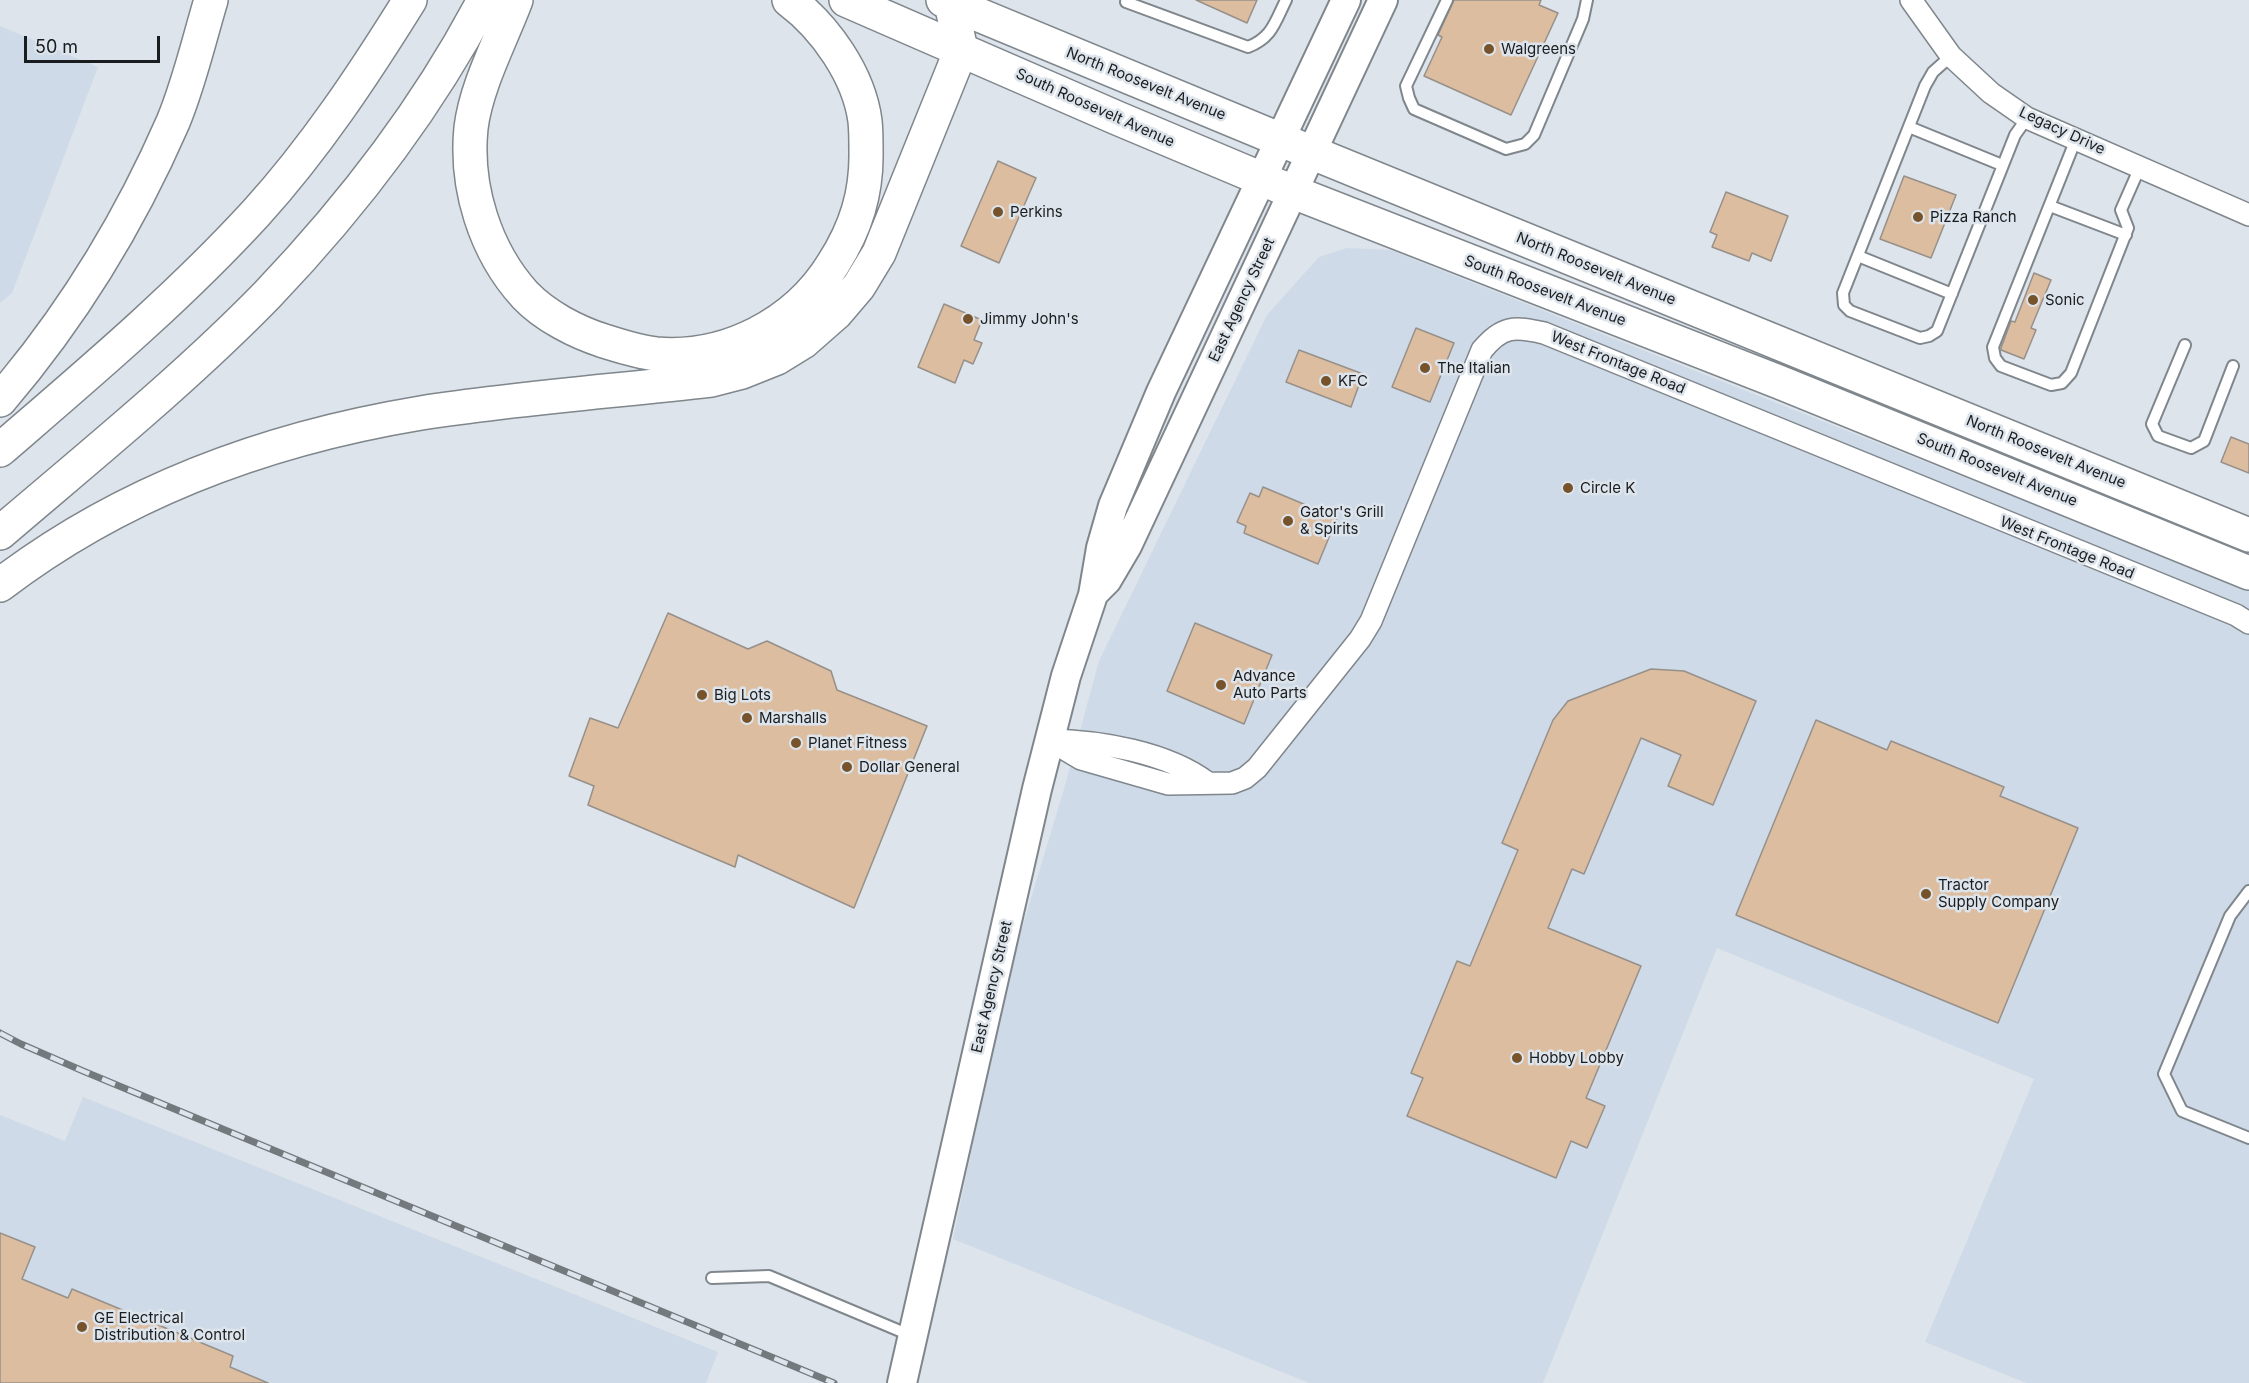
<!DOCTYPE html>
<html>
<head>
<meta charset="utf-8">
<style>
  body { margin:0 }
  #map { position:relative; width:2249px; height:1383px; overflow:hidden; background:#dde4eb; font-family:Inter,sans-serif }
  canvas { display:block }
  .scale { position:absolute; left:24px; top:36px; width:136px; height:27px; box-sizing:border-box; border:3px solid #1a1d1f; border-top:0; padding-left:8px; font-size:18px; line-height:21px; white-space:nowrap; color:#1a1d1f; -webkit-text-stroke:4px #dde4eb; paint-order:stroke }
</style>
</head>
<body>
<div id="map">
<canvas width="2249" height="1383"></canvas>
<div class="scale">50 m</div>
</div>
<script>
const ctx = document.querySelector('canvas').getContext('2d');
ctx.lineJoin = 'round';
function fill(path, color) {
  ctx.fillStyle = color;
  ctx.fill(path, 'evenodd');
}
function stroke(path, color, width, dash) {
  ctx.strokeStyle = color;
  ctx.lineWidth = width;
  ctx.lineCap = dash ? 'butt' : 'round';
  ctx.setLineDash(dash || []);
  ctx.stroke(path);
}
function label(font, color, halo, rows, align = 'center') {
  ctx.font = font + ' Inter,sans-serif';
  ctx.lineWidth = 5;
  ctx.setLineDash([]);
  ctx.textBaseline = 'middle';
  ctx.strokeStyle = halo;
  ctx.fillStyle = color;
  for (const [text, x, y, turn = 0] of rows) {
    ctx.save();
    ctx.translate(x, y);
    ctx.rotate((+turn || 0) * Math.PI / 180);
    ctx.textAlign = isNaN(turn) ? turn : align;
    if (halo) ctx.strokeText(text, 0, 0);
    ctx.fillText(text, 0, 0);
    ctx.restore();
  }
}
fill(new Path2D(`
  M0,26L98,67L12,293L0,303Z
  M1347,248L1390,250L2249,590V1383H2026L1925,1342L2034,1079L1717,948L1543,1383H1309L953,1239L1008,975L1064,789L1099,661L1267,315L1319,257Z
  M83,1097L718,1352L706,1383H0V1115L65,1141Z`), '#cedae7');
const building = new Path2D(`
  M1196,0H1257L1247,23Z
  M1454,0H1541L1539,5L1558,13L1511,115L1424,76L1442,37L1438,35Z
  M998,161L1036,178L999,263L961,246Z
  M1904,176L1956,195L1931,258L1880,239Z
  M1726,192L1788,216L1771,261L1752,253L1749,261L1712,247L1717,235L1710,232Z
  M2034,273L2051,280L2031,328L2036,330L2024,359L2001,350V348L2011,321L2015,322Z
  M944,304L982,320L974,340L982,343L973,364L964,360L955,383L918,367Z
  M1416,328L1454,343L1430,402L1392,387Z
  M1299,350L1363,374L1351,407L1286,382Z
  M2231,437L2249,444V473L2221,462Z
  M1263,487L1337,518L1318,564L1244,533L1246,526L1237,522L1250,493L1259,497Z
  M668,613L748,649L767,641L831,671L837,690L927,726L854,908L738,855L735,867L588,805L594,786L569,776L590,718L618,728Z
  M1195,623L1272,655L1244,724L1167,691Z
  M1651,669L1684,671L1756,701L1713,805L1668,786L1681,755L1641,738L1584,874L1572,869L1548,928L1641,966L1586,1098L1605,1106L1587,1148L1571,1141L1556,1178L1407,1116L1423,1078L1411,1073L1457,961L1470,966L1518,850L1502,843L1553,720L1568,701Z
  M1816,720L1887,750L1891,741L2004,787L2000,796L2078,828L1998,1023L1736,915Z
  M0,1233L35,1247L22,1279L68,1298L72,1289L233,1356L230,1367L268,1383H0Z`);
fill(building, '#dcbd9f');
stroke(building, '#97908a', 1.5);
const service = new Path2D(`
  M1127,0L1126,2L1248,47C1272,38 1275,22 1286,0
  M1447,0L1406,86L1409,98L1414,109L1506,149L1525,144L1534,135L1583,19L1587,0
  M1951,56L1933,72L1925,86L1843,293L1844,305L1850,311L1920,338L1929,336L1937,331L2015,135L2027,118
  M1909,127L2002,165
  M2076,139L1993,347L1995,358L2001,366L2051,385L2062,383L2071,373L2128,228L2121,210L2140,167
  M2050,206L2126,235
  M1858,256L1952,294
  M2185,345L2152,424L2158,436L2191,448L2204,441L2233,366
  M2249,891L2230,916L2164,1074L2182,1111L2249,1138
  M712,1278L769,1276L912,1336`);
const minor = new Path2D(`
  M1911,0L1951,56L1991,93L2027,118L2249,215
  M1049,740L1081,759L1168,784L1232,783L1245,778L1257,768L1360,639L1371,621L1482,350C1502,326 1514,326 1544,333L2236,615L2249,623
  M1049,740C1100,741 1167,752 1208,783`);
const secondary = new Path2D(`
  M1096,591L1107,580L1127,546L1383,0
  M902,1383L1037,789L1066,676L1093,595L1101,548L1113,506L1161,392L1346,0`);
const trunk = new Path2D(`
  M846,0L1117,118L1293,192L1779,382L2249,573
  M943,0L1281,140L2249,535`);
const motorway = new Path2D(`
  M516,0C501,40 476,86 471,128C465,187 485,251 525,295C545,316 576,332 604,341C620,346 638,352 656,354C726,360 796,324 833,264C856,228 867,193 866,150C866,140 866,130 865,121C859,75 825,27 789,0
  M0,400C72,316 129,223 173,122C189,84 199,40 211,0
  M0,450C88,374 177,299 256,213C315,148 364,74 410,0
  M0,533C90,456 184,380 267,295C351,207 428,107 484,0
  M0,585C123,491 270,438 421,413C517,398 615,391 711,380L742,372L777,358L803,342L836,313L859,286L879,253L961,50L951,3`);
stroke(service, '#7f868c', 14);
stroke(minor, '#7f868c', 24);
stroke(secondary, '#7f868c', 32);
stroke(trunk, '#7f868c', 36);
stroke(motorway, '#7f868c', 36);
stroke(service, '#fff', 10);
stroke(minor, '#fff', 21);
stroke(secondary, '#fff', 28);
stroke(trunk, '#fff', 33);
stroke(motorway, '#fff', 33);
const rail = new Path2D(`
  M0,1033L21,1044L83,1071L834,1383`);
stroke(rail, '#74797d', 7);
stroke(rail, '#dde4eb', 4.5, [14]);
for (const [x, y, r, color] of [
  [1489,49,6,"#77532c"],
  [998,212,6,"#77532c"],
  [1918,217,6,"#77532c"],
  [2033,300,6,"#77532c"],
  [968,319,6,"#77532c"],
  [1425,368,6,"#77532c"],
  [1326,381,6,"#77532c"],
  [1568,488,6,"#77532c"],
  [1288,521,6,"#77532c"],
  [1221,685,6,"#77532c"],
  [702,695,6,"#77532c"],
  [747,718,6,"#77532c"],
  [796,743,6,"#77532c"],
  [847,767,6,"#77532c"],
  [1926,894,6,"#77532c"],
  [1517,1058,6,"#77532c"],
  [82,1327,6,"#77532c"]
]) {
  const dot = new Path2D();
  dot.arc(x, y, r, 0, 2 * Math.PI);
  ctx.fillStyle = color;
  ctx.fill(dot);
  stroke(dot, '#dde4eb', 2);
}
label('15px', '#1a1d1f', '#dde4eb', [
  ["Walgreens",1501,49],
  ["Perkins",1010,212],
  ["Pizza Ranch",1930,217],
  ["Sonic",2045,300],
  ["Jimmy John's",980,319],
  ["The Italian",1437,368],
  ["KFC",1338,381],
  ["Circle K",1580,488],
  ["Gator's Grill",1300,512],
  ["& Spirits",1300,529],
  ["Advance",1233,676],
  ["Auto Parts",1233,693],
  ["Big Lots",714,695],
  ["Marshalls",759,718],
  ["Planet Fitness",808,743],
  ["Dollar General",859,767],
  ["Tractor",1938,885],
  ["Supply Company",1938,902],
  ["Hobby Lobby",1529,1058],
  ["GE Electrical",94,1318],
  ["Distribution & Control",94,1335]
], 'left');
label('15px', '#1a1d1f', '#dde4eb', [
  ["North Roosevelt Avenue",1146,84,22],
  ["South Roosevelt Avenue",1095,108,24],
  ["Legacy Drive",2062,131,25],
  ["North Roosevelt Avenue",1596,269,22],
  ["South Roosevelt Avenue",1545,291,21],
  ["East Agency Street",1242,300,-65],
  ["West Frontage Road",1618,363,22],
  ["North Roosevelt Avenue",2046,452,22],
  ["South Roosevelt Avenue",1997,470,22],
  ["West Frontage Road",2067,548,22],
  ["East Agency Street",992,987,-77]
]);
</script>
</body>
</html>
